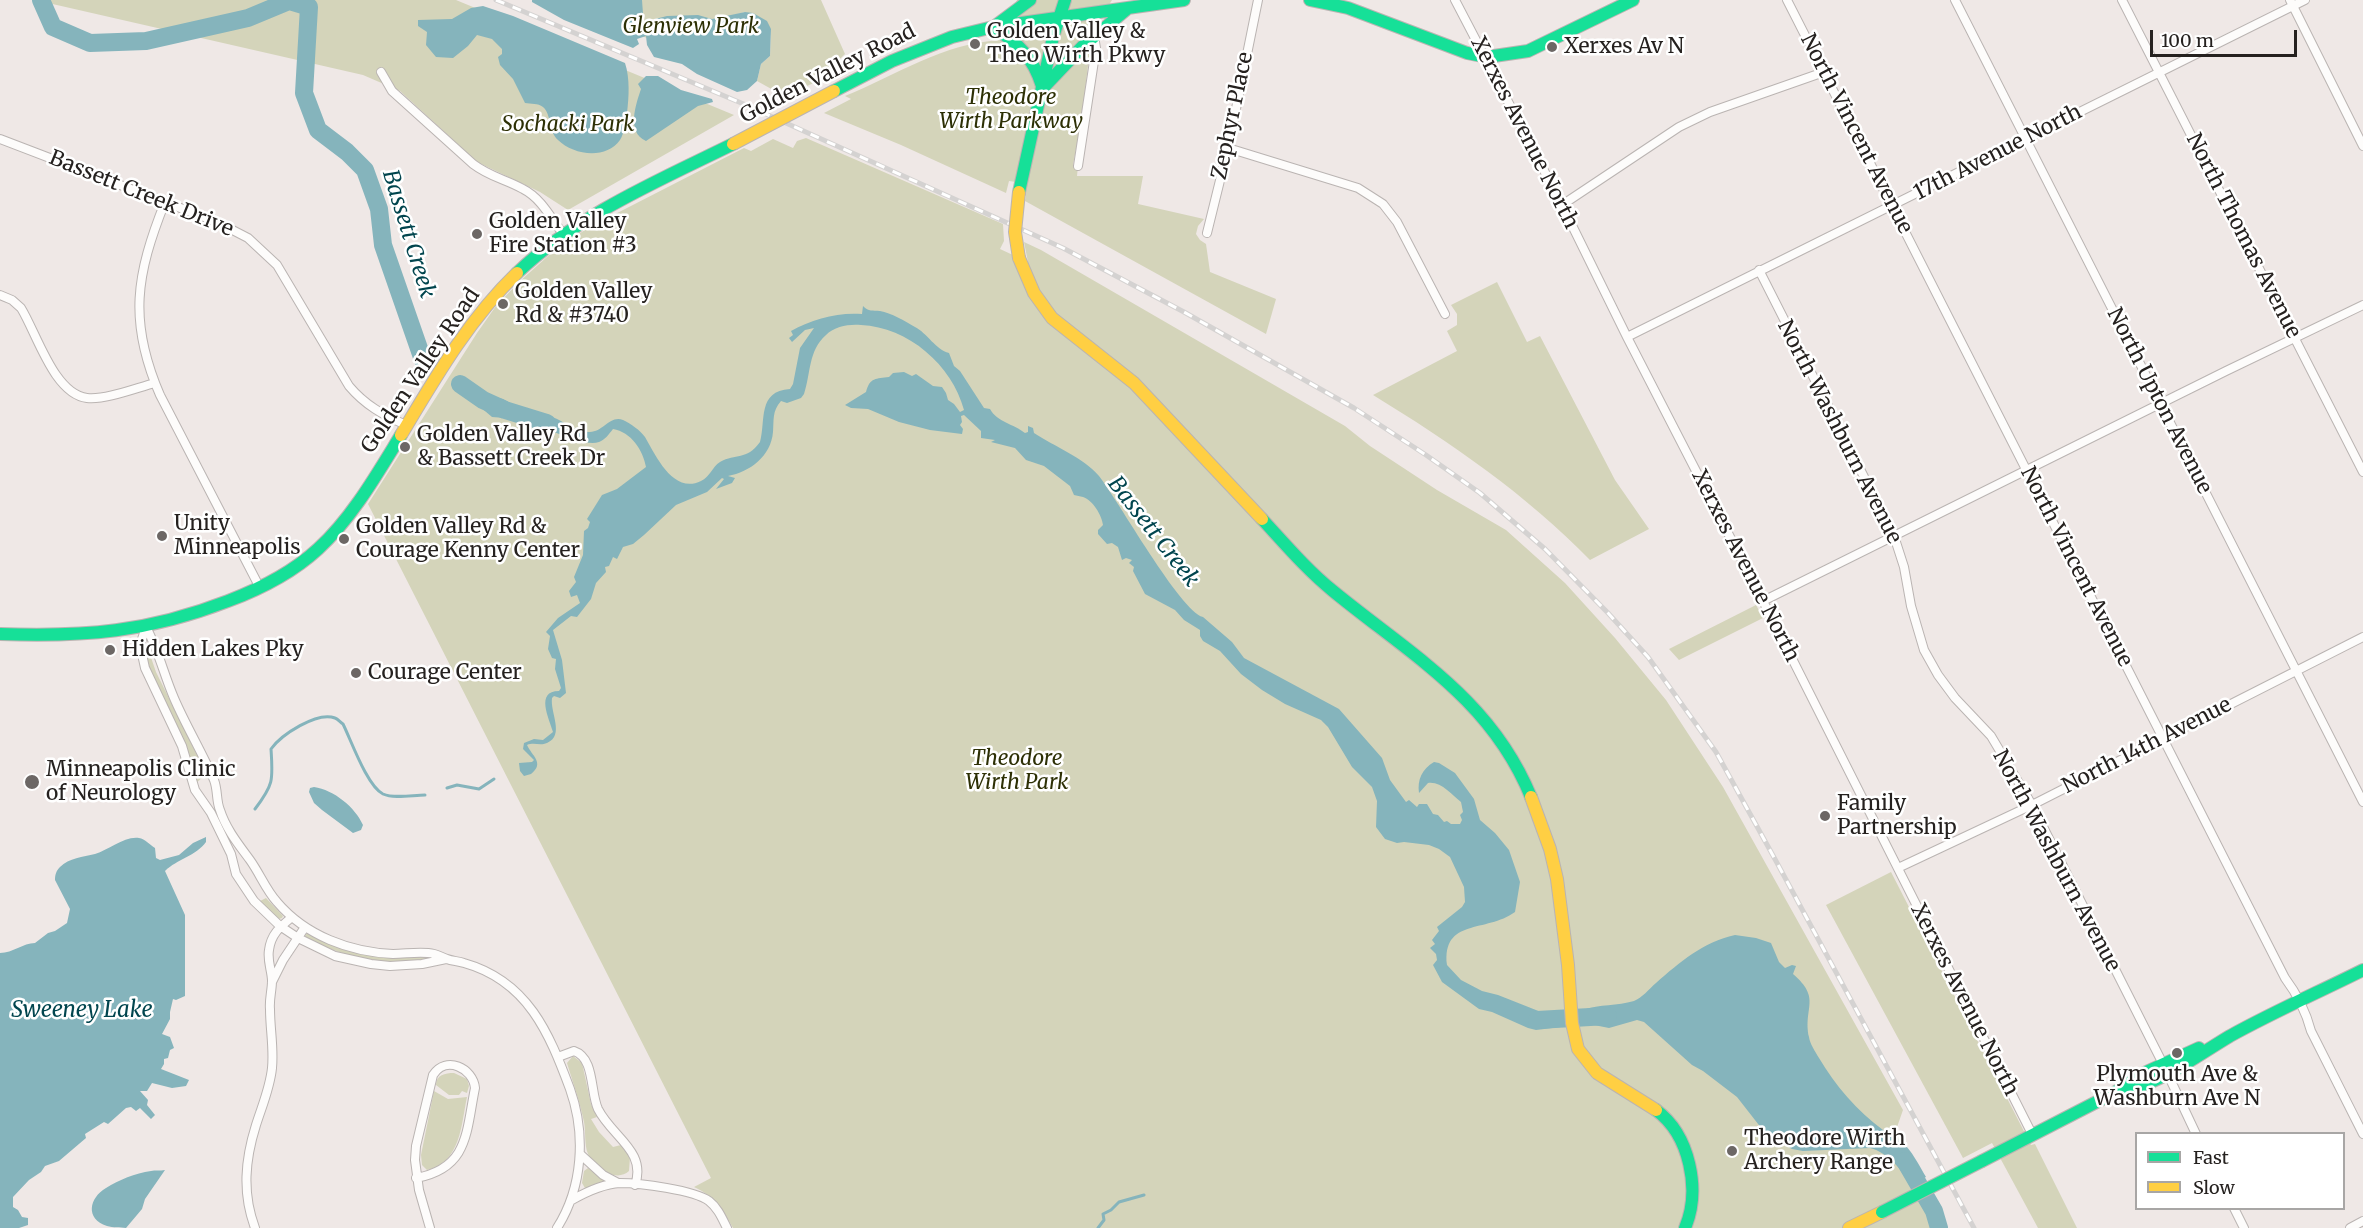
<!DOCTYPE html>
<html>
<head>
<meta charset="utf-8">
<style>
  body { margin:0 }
  #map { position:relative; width:2363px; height:1228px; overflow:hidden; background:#efe8e6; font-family:Merriweather,serif }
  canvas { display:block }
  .legend { position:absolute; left:2135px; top:1132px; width:210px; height:78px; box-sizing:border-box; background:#fff; border:2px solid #a8a6a5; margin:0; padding:8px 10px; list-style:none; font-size:18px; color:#25211f }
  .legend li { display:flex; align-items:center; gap:12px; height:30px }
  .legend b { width:30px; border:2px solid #a8a6a5 }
  .scale { position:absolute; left:2150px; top:30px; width:147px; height:27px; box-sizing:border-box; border:3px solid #25211f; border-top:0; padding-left:8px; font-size:18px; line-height:21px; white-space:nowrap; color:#25211f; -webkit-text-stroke:4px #fff; paint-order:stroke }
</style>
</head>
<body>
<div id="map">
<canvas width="2363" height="1228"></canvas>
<ul class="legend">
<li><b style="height:8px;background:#16e098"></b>Fast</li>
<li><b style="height:8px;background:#ffcf43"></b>Slow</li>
</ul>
<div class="scale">100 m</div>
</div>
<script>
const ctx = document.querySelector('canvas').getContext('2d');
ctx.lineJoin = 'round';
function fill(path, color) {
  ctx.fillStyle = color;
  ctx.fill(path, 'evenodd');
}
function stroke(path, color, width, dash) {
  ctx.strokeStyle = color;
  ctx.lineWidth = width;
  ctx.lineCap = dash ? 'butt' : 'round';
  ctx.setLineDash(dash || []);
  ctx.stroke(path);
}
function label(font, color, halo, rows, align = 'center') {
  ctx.font = font + ' Merriweather,serif';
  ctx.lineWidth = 5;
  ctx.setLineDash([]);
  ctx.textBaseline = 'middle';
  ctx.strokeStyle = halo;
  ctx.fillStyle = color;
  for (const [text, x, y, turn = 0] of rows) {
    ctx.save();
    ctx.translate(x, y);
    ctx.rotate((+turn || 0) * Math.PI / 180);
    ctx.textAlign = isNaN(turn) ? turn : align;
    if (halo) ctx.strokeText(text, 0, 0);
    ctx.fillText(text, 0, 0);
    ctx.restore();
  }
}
fill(new Path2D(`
  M35,0H456L734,115L568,210L540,192L477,162L400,91L363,75Z
  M557,0H821L845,54L816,82L784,96L757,81L761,64L770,56L771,29L745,12L727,17L708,64Z
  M1017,0H1112L1092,32L1082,116L1073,165L1078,166L1077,176H1143L1138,204L1204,219L1198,226L1196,234L1200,240L1206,244L1210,272L1276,299L1266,334L1025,201L1026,196L1014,189L1016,182L1009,181L1006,193L901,145L824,113L851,99L845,96C897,75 943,43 1001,40Z
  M806,138L1003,224L1004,241L1000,249L1028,262L1024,242L1041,250L1345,426L1370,446L1437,490L1506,530L1565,583L1615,638L1666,700L1723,787L1903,1110L1896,1130L1948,1228H733C723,1209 714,1196 694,1187L711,1178L368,504L477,333L496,306L519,282L557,248L588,228L744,148L751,151L773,139L793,148L797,141Z
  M1497,282L1527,342L1540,336L1615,480L1649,529L1590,560C1527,495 1450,442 1373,395L1457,351L1447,331L1457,325V314L1451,305Z
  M1756,605L1763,618L1679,660L1669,649Z
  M147,646L156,672L209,779L202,778L196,783L189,754L150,673L144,648Z
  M1891,872L2031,1145L2035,1144L2077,1228H2038L1992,1143L1963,1158L1826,905Z
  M266,898L283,916L282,918L279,919L261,904L260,901Z
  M308,933L357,953L387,957H427L429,959C386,969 344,957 306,938L305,935Z
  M573,1056L582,1063L591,1104L597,1117L591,1119L599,1132L613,1147L621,1145L630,1157L629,1171C616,1183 595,1168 588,1154C584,1144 586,1132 584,1122C580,1102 573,1083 567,1063Z
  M454,1073L467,1079L469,1086L467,1093L462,1091L459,1095H449L436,1085C436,1075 445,1073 454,1073Z
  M434,1091L448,1099L467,1097C461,1125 461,1162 427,1170L422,1165L421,1155Z
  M588,1168L607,1180V1182L585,1188L582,1183L584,1171Z`), '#d4d4ba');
fill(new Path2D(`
  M532,0H642L644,28L655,19L667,16L698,15L712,19L745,12L753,13L767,21L771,29L770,56L761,64L757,81L747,90L737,92L697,74L682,64L654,57L647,45L646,36L637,39L639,44L633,48L564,20L532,2Z
  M483,6L513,16L625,63C630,78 629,97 627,113C626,121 624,134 620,140C606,160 573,155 558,140C548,131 552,115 543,107C538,103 531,104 525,103L513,79L500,65L498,57L502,54V49L492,39L477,35L468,46L453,58L436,57L426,45L427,32L418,26V20L452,19L471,8Z
  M646,76H658L681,90L712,99L713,102L698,106L646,141C626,132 636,104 641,89L638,84Z
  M863,306C869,312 872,310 880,311C891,313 905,321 915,327C927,333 936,350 949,353L954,366L960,371L984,408L990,409C997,422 1014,424 1025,433L1028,432V426L1033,428L1034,433C1055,447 1083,457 1099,476C1118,500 1180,611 1203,617L1232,642L1244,658L1339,709L1382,758L1390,780L1406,802L1409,800L1417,807L1419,804H1427L1433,814L1438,815L1444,822L1447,821L1451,824H1460L1462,820L1460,815L1463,812L1461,802C1452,795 1441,781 1428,783L1419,793C1417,780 1422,769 1434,762L1439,763L1455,773L1474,799L1480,820L1495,833L1509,850L1520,882L1515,912C1486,933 1442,918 1447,965L1461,980L1482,991L1498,995L1541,1012L1560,1011L1561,1027L1536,1030L1528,1028L1492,1012L1479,1009L1442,982L1433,965L1437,960L1436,954L1430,948L1435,944L1432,940L1439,931L1437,927L1462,907L1465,902L1464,887L1450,857L1439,849L1429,845L1404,842L1397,843L1385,839L1376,827L1377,801L1372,787L1352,767L1328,727L1321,720L1285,704L1262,690L1241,674L1220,651L1203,641L1200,636V630L1184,620L1175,610L1145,594L1133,571L1134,567L1129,563L1132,560L1126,558L1122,560L1118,547L1112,543L1107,544L1098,534V530L1103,525C1102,516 1093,500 1083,497C1080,496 1077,496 1074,495L1070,486L1044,466L1026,460L1015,448L991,442L995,440L981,438V431L964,415L961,416L962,422L960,425L963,429L962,434L930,430L899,422L868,409L851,408L845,405L866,392C870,377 876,379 889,377L893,373L904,372L912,376L916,374L933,386L942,387L946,393L948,400L954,404L960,412L964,410C952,365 908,327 861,325C849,324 835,326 826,335C808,351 811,373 804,394L801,398L787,403L781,401C772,411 774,420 773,432C771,456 750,472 728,476L735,478L732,483L716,489L724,479L722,478L707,492L676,505L644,535L633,544L623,547L617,559L613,557L609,566L605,567L606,572L596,583L591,599L577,617L571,616L553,630L562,660L566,693L560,698L554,696L552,698C550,713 565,735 547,743C540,746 534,742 527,745C532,756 545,763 531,774L524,776L520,771L519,763L532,762L534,760L523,749L524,743L534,739L543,740L553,732C549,718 535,691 559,691L561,688L555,669L556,659L552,658L548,649L550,636L546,632L558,618L580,603L577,595L571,597L569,591L576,582L574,577L583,555L584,531L588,528L590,522L587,519L602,495L617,489L646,467C643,450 631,432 613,429C609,434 605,440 599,442C582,448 540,424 523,419L525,413C529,414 534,416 538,417C543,417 547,415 552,417C565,421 575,433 590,432C603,432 610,415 623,420C631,424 640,430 645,437C655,454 673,495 701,481C710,477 712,467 720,462C736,453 746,461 760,442C766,421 757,391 790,389L793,384L800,348L814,328L805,330L792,342L789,338L793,335L791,331C812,319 838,312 862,314Z
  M462,381L474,386L485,395L503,399L521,409L518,419L492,417L458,388Z
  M314,787C334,790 355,807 363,825L361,830L353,833L322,810L314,803L309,792L310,788Z
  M206,837V842C196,856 177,859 165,871L185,915V996L176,1000L173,999L170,1012V1019L162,1034L170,1037L174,1048L170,1050L168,1058L164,1059V1064L161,1069L189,1080L186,1086L172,1088L152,1083L147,1091H140L148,1100L147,1105L155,1115L151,1119L140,1108L136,1111L131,1107L126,1108L108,1124L104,1122L85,1134L86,1138L59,1161L45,1166L41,1172L29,1180L13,1197V1207L18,1210L22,1217L28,1218V1225L19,1228H0V953C13,953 23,943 35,943L48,933L55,931L67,923L70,909L55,880C55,875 56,871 60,867C69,858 83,857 95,854C109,850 124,836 139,838C145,839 150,845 155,848L156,858L160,860L179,855L193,843Z
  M1735,935L1756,938L1771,943L1779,962L1785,968L1792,965L1796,966L1793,974C1822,999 1803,1007 1809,1037C1810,1044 1815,1051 1819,1058C1835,1085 1857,1111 1883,1130C1889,1134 1897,1137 1902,1142C1912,1151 1919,1165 1926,1177L1911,1184C1900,1169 1889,1153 1870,1148L1803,1151L1792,1149L1778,1141L1762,1129L1737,1097L1703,1071L1692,1065L1644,1022L1637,1020L1609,1028L1584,1023L1583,1010C1600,1004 1617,1006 1634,1001C1642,998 1649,989 1656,983C1680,962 1703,942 1735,935Z
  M165,1170L145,1199L142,1209L126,1228C120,1227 113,1228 107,1226C85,1219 89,1198 106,1188C119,1180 135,1173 151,1171C155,1170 160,1171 165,1170Z
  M1935,1199L1948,1228H1931L1928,1209L1924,1204Z`), '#85b4bc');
stroke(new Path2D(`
  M447,788L457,785L479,789L494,779
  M255,809C274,784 273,780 271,749C281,735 317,711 335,718C338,719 340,722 343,724C351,740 367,786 383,794C394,799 413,795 425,795
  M1098,1228L1104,1220L1103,1214L1111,1210L1119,1202L1144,1195`), '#85b4bc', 3);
stroke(new Path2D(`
  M41,0L53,27L90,43L146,41L248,18L289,1L309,7L304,93L318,130L347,152L365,170L379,209L383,245L423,360
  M460,384L483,400L505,410L547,423
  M1537,1020L1608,1016
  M1905,1161L1934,1211L1939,1228`), '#85b4bc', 18);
const street = new Path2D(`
  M1455,0L1562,205L1627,337L1763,601L2032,1134
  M1787,0L2285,978C2297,994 2306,1012 2311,1031L2363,1134
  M1955,0L2363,802
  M2122,0L2363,472
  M2290,0L2363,146
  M381,72L392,91L473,164C490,177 505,179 523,189C541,198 551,218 563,234
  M0,139L217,222L248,238L277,265L349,386C365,405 383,415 406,425
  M1228,148L1358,188L1383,204L1397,222L1445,314
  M1078,166L1096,48L1094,36
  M165,202C136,275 128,321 160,395L260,588
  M1562,205L1679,127L1710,112L1824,72
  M1207,233L1228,148L1258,0
  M1759,270L1894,536L1904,567L1911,606L1924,650L1938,675L1955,698L1991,736L2032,805L2163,1064L2196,1134
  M0,295L12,300L21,308C37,334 54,394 87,398C106,400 136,388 155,383
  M1627,337L2305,0
  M1763,601L2226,371L2363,305
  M146,627C158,649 164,675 174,698C186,726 202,752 214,780C218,790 216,801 220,810C226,829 239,845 250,860C260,874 266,890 277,902C306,936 350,952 393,954C406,954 422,951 434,954C438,955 442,957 447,959C452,961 458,961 464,963C528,981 549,1033 570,1089C586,1134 583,1187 557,1228
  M146,627L140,645L145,668L182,746L195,790L211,813L231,854L236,874L254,901L280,926L298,938L335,956L371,964L390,966L422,964L446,959
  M1898,868L2032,805L2363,637
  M272,982L283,960L305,927
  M558,1057L574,1051C595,1058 590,1092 598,1109C612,1137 647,1151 635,1185
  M580,1154L603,1175L618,1183
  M416,1178C469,1168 466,1132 475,1088C473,1068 446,1055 433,1075L416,1146L415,1160L419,1190L430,1228
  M572,1200C586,1192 604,1184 620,1183C640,1183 694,1190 709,1201C718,1208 722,1218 727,1228
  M2234,1208L2244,1228
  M255,1228C242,1193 245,1160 256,1125C262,1106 270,1088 272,1068C274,1048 270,1029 270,1009C269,1000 272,990 272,981C272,971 267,961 269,950C271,934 280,927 292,917
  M2350,1228L2363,1221`);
const fast = new Path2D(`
  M1310,0L1348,8L1467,53L1487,57L1528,51L1633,0
  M995,26L1030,0
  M993,27C1018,43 1033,57 1042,86
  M1042,89L1083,46L1127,9
  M834,91L892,61L952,37L993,27L1184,0
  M1019,192L1053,37L1065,0
  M517,273C579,214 658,181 733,144
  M1262,519C1285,544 1307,570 1333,591C1411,655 1491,699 1531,797
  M0,634C85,637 148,632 228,601C260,589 292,573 318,549C352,518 377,474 401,435
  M2114,1093C2158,1086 2193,1058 2230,1036C2273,1012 2319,992 2363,970
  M1656,1110C1690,1135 1701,1190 1685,1228
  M1982,1161L2114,1093L2144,1073L2199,1048`);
const slow = new Path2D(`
  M1019,258L1034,293L1052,318L1134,383L1262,519
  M401,435C435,378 469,319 517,273
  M1531,797L1550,849L1557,879L1568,965L1572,1023L1578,1049L1597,1073L1656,1110
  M1849,1228L1882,1212`);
stroke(street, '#bab4b2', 10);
stroke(fast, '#bab4b2', 14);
stroke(slow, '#bab4b2', 14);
stroke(street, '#fdfcfb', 8);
stroke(fast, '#16e098', 12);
stroke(slow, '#ffcf43', 12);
const rail = new Path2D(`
  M496,0L746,105L1063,248L1184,312L1354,408L1426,455L1480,493L1545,549L1608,613L1648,657L1716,752L1776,861L1974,1228`);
stroke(rail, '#d4d2d1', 5);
stroke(rail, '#fff', 3, [9]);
const fastBridge = new Path2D(`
  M1882,1212L1982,1161`);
const slowBridge = new Path2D(`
  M733,144L834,91
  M1019,192L1015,232L1019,258`);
stroke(fastBridge, '#bab4b2', 14, []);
stroke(slowBridge, '#bab4b2', 14, []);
stroke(fastBridge, '#16e098', 12);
stroke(slowBridge, '#ffcf43', 12);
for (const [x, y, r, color] of [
  [975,44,6,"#6c6765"],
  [1552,47,6,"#6c6765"],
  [477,234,6,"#6c6765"],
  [503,304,6,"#6c6765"],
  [405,447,6,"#6c6765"],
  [162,536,6,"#6c6765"],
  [344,539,6,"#6c6765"],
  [110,650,6,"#6c6765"],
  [356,673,6,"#6c6765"],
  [32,782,8,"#6c6765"],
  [1825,816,6,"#6c6765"],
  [2177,1053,6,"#6c6765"],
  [1732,1151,6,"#6c6765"]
]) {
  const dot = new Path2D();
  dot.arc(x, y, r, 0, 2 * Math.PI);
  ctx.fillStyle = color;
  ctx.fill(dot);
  stroke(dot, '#fff', 2);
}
label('italic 21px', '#2d3005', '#fff', [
  ["Glenview Park",691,27],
  ["Theodore",1011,98],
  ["Wirth Parkway",1011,122],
  ["Sochacki Park",568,125],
  ["Theodore",1017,759],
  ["Wirth Park",1017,783]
]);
label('21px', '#25211f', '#fff', [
  ["Golden Valley &",987,32],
  ["Theo Wirth Pkwy",987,56],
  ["Xerxes Av N",1564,47],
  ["Golden Valley",489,222],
  ["Fire Station #3",489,246],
  ["Golden Valley",515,292],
  ["Rd & #3740",515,316],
  ["Golden Valley Rd",417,435],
  ["& Bassett Creek Dr",417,459],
  ["Unity",174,524],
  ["Minneapolis",174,548],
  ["Golden Valley Rd &",356,527],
  ["Courage Kenny Center",356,551],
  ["Hidden Lakes Pky",122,650],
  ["Courage Center",368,673],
  ["Minneapolis Clinic",46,770],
  ["of Neurology",46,794],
  ["Family",1837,804],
  ["Partnership",1837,828],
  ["Plymouth Ave &",2177,1075,"center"],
  ["Washburn Ave N",2177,1099,"center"],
  ["Theodore Wirth",1744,1139],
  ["Archery Range",1744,1163]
], 'left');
label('21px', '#25211f', '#fff', [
  ["Golden Valley Road",828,74,-27],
  ["Zephyr Place",1233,116,-78],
  ["Xerxes Avenue North",1524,133,63],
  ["North Vincent Avenue",1856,134,63],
  ["17th Avenue North",1998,153,-27],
  ["Bassett Creek Drive",141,194,22],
  ["North Thomas Avenue",2243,236,63],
  ["Golden Valley Road",421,371,-56],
  ["North Upton Avenue",2159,401,63],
  ["North Washburn Avenue",1839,432,63],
  ["Xerxes Avenue North",1745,566,63],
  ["North Vincent Avenue",2076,567,63],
  ["North 14th Avenue",2147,746,-27],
  ["North Washburn Avenue",2056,861,62],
  ["Xerxes Avenue North",1964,1000,63]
]);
label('italic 22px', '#01454e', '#fff', [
  ["Bassett Creek",408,234,73],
  ["Bassett Creek",1153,532,52],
  ["Sweeney Lake",82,1011]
]);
</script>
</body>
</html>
